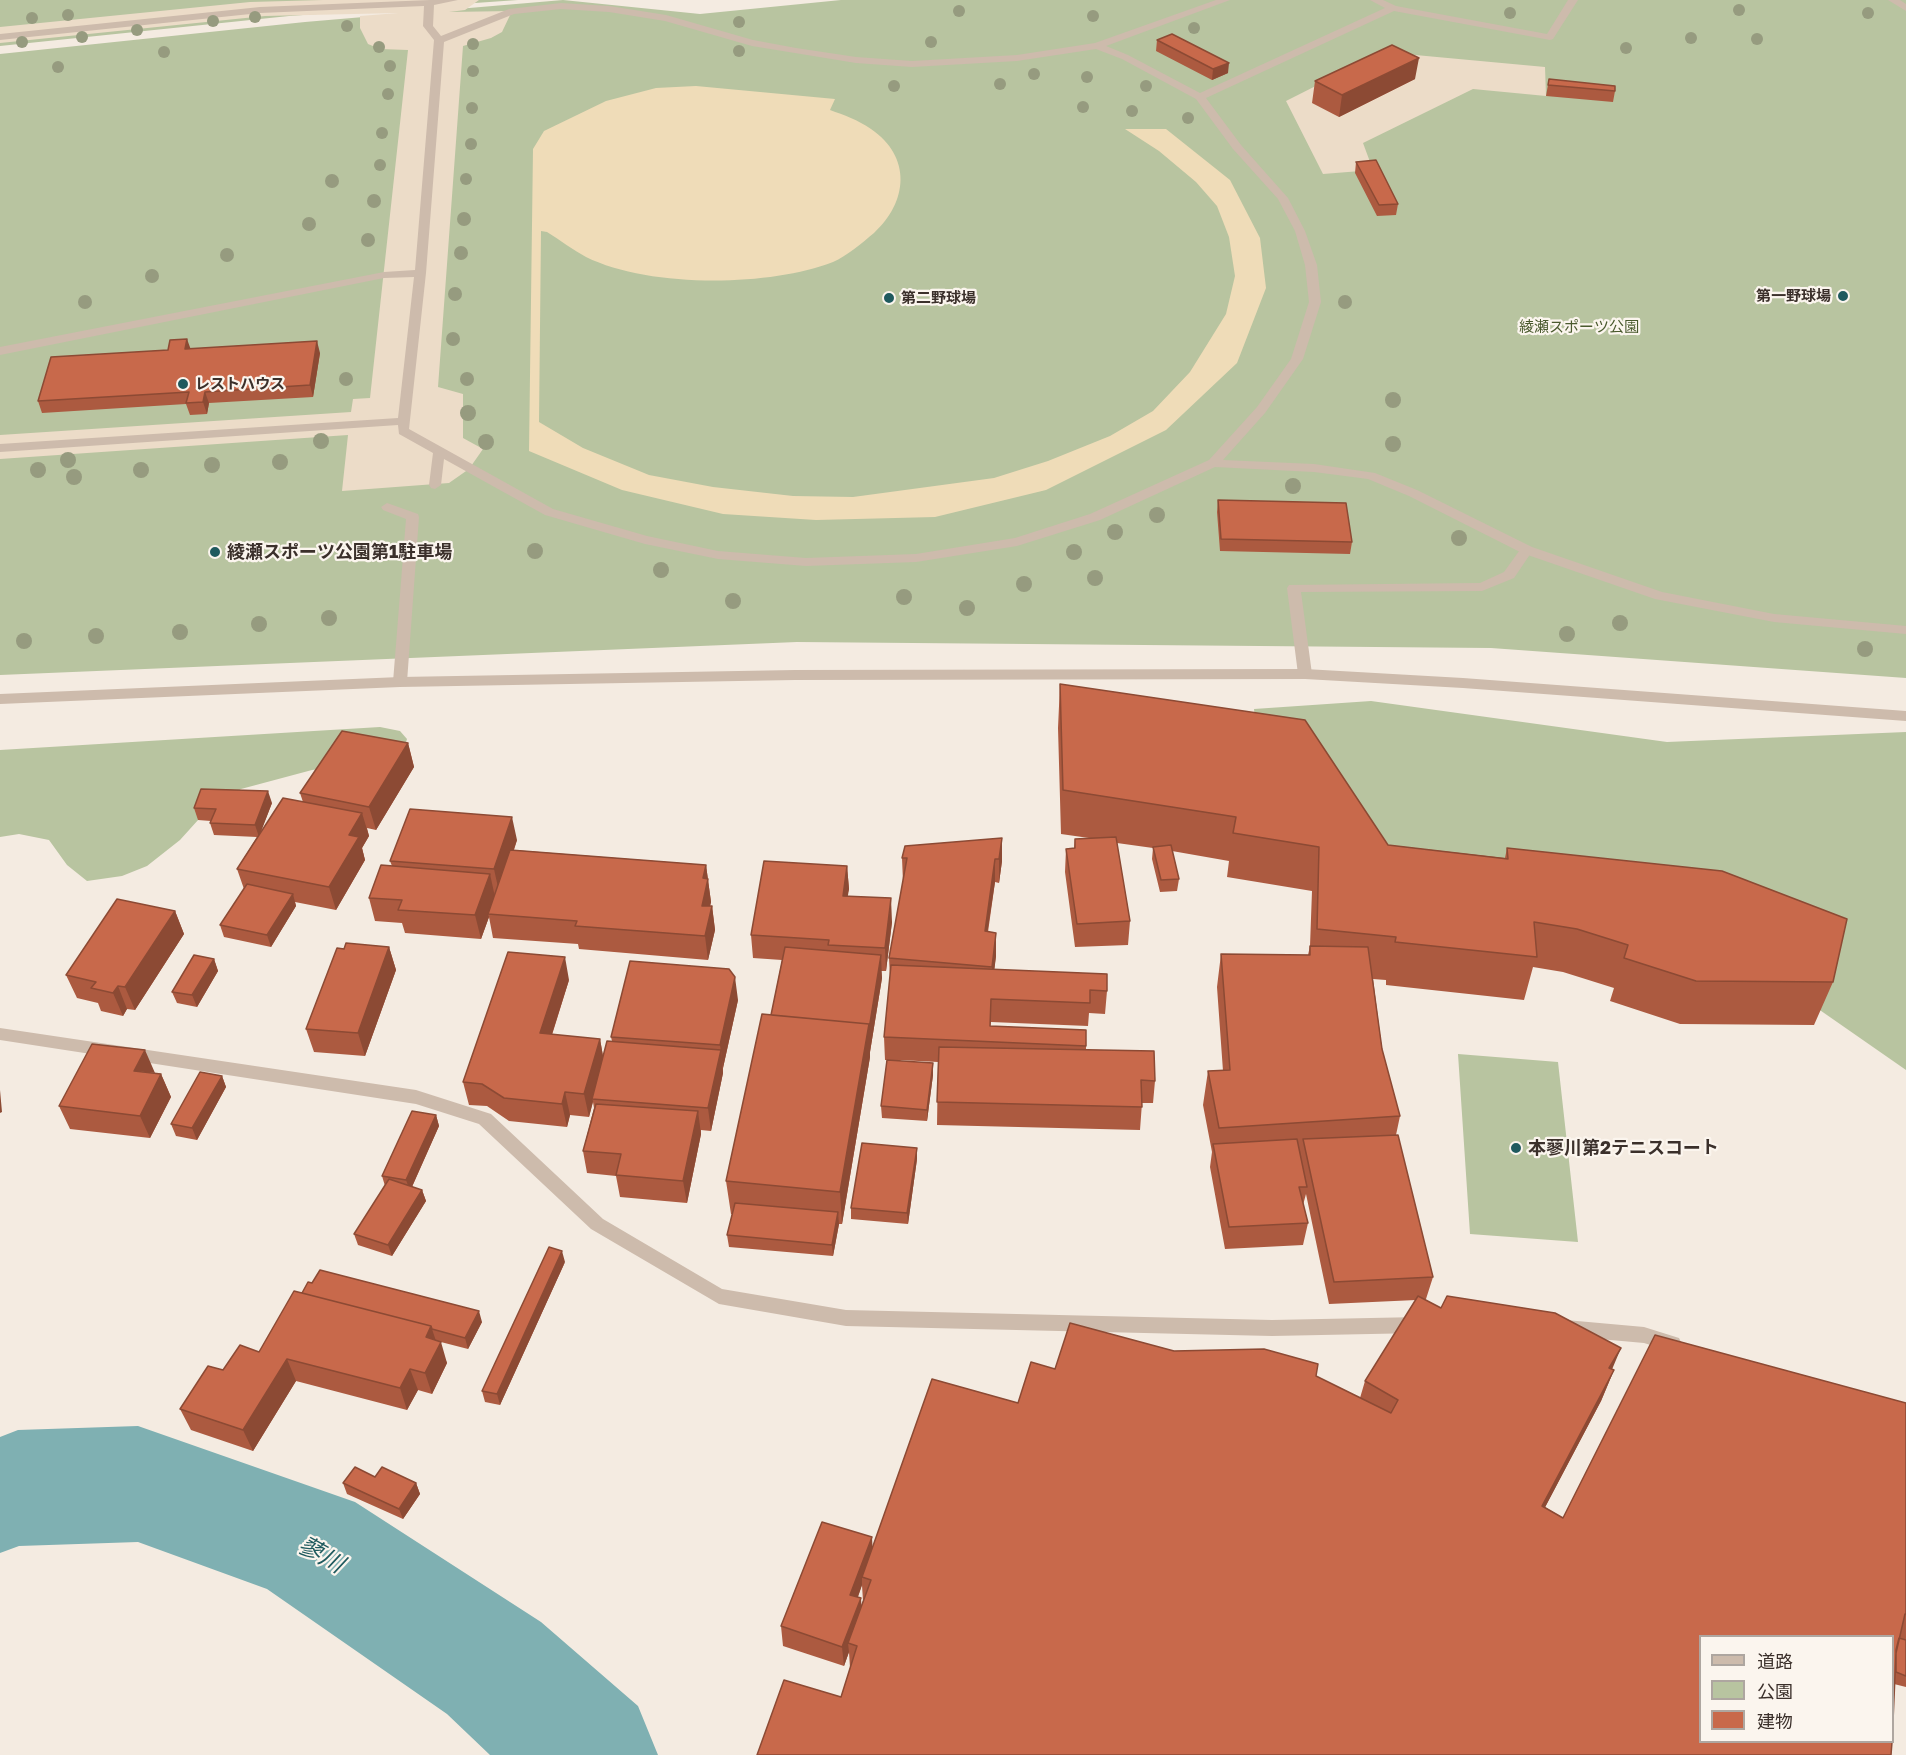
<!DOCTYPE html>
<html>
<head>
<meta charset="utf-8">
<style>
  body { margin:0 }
  #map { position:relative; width:1906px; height:1755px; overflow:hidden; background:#f4ebe1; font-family:"Golos Text","Noto Sans JP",sans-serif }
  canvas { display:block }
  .legend { position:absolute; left:1699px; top:1635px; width:195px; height:108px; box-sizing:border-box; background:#fbf5ee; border:2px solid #aea6a0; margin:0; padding:8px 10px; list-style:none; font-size:18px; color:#3b302b }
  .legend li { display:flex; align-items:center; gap:12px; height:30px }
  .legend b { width:30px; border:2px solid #aea6a0 }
</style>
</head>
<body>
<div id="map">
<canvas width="1906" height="1755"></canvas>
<ul class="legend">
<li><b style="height:8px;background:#cdbbac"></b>道路</li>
<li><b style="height:16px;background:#b8c4a0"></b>公園</li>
<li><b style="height:16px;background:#c8694b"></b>建物</li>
</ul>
</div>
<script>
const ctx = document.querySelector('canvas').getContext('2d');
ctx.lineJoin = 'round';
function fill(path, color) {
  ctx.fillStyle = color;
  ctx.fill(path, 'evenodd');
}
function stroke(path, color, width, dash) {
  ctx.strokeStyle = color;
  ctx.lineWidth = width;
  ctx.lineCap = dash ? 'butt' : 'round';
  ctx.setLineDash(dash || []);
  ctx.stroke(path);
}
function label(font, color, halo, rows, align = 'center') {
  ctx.font = font + ' "Golos Text","Noto Sans JP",sans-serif';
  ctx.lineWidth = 4.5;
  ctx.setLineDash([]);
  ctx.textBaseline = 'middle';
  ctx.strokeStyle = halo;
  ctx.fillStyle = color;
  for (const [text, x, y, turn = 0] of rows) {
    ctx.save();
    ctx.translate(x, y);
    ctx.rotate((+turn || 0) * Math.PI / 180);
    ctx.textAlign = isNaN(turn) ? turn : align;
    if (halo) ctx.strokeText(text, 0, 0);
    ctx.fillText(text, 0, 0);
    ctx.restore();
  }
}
fill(new Path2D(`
  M0,0H518L289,16L0,46Z
  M563,0L700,14L841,0H1906V678L1491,648L797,642L0,675V54L305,22Z
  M1371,701L1667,742L1906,732V1070L1768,974L1409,894L1260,762L1254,709Z
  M380,727L400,731L407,739L404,749L384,760L312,770L241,789L208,809L180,840L147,866L122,876L87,881L67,865L49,840L19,834L0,837V750Z
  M1458,1054L1558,1062L1578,1242L1470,1234Z`), '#b8c4a0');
fill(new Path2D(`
  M696,86L835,99L830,110C844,115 858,120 871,129C912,157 908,202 874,233C862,243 847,256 833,262C768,287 649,288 586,257C573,250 560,240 547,232L541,231L539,422L583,448L649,475L713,487L793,496L853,497L994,478L1048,461L1110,436L1153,411L1190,372L1226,314L1235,276L1229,237L1217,206L1196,182L1159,151L1125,129H1166L1230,180L1260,238L1266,288L1237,363L1166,430L1046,490L935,517L816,520L723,514L622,490L529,451L533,149L544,131L606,101L656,88Z`), '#efdcb8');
fill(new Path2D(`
  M323,0H479L465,10L449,12L512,11L502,32L491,38L463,46L438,387L463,394V438L483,449L469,469L449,483L342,491L348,435L0,459V435L351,412L353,399L370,398L408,50L380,49L368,44L360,28V16L398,13L265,16L0,43V27L250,2Z
  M1383,52L1545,67L1546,96L1473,89L1363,143L1373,170L1323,174L1286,101Z`), '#ecdcc8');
fill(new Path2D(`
  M138,1426L355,1502L541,1622L638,1706L658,1755H490L447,1714L267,1589L138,1542L19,1546L0,1553V1437L18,1430Z`), '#7fb0b2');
fill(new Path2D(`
  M387,503L418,514L419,517L407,682L400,687L393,682L406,519L383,510L381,507Z
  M1527,546L1533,550L1514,578L1482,591L1301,592L1312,674L1305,679L1298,674L1287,588L1289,585L1480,583L1504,572L1522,547Z`), '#cdbbac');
fill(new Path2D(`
  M430,0H458L434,5L433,26L441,36L509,9L561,3L609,6L666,15L753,40L796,48L856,57L912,61L1017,55L1095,43L1216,0H1230L1106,46L1128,55L1200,93L1385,8L1370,0H1383L1396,6L1547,34L1568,0H1578L1553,39L1550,40L1394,11L1206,98L1241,145L1288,198L1305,231L1317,265L1321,302L1303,359L1265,413L1223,460L1314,464L1375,473L1417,490L1532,547L1662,592L1774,614L1906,626V634L1774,622L1655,599L1522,553L1409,496L1368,479L1314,472L1215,467L1100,520L1017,546L916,562L806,566L718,559L645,544L545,515L444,459L441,485L435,489L431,488L429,485L433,453L399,434L398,425L0,452V444L398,418L414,277L384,278L0,355V347L384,272L415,270L434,40L423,26L424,6L260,13L0,40V34L260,7ZM561,9L609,12L665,21L752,46L856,63L912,67L1017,61L1096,49L1122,59L1196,99L1233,149L1278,199L1295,231L1305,265L1309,302L1291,359L1257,407L1209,460L1090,514L1015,538L916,554L806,558L718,551L647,536L553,509L409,429L426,273L444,42L514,14Z
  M1888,0H1900L1906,4V11Z`), '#cdbbac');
fill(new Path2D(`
  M0,1028L416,1090L491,1114L603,1219L722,1289L846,1310L1272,1320L1420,1317L1426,1320L1429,1325L1426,1330L1420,1333L1272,1336L846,1326L719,1304L591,1229L479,1124L416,1104L0,1040Z
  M1566,1320L1644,1327L1679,1338L1682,1344L1679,1350L1673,1352L1644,1343L1566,1336L1560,1333L1557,1328L1560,1323Z`), '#cdbbac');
fill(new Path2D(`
  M1305,669L1463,678L1906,711V721L1463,688L1305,679L795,680L400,687L0,704V694L400,677L795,670Z`), '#cdbbac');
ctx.fillStyle = '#969b7f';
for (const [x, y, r] of [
  [1739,10,6],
  [959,11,6],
  [1510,13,6],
  [1868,13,6],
  [68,15,6],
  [1093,16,6],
  [255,17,6],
  [32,18,6],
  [213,21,6],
  [739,22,6],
  [347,26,6],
  [1194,28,6],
  [137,30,6],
  [82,37,6],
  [1691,38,6],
  [1757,39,6],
  [22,42,6],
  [931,42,6],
  [473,44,6],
  [379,47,6],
  [1626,48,6],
  [739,51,6],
  [164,52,6],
  [390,66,6],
  [58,67,6],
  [473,71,6],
  [1034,74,6],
  [1087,77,6],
  [1000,84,6],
  [894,86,6],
  [1146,86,6],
  [388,94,6],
  [1083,107,6],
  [472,108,6],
  [1132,111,6],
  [1188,118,6],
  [382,133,6],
  [471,144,6],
  [380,165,6],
  [466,179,6],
  [332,181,7],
  [374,201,7],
  [464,219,7],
  [309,224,7],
  [368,240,7],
  [461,253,7],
  [227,255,7],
  [152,276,7],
  [455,294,7],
  [85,302,7],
  [1345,302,7],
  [453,339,7],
  [346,379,7],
  [467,379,7],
  [1393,400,8],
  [468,413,8],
  [321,441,8],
  [486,442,8],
  [1393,444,8],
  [68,460,8],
  [280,462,8],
  [212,465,8],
  [38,470,8],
  [141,470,8],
  [74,477,8],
  [1293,486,8],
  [1157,515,8],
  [1115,532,8],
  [1459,538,8],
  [535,551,8],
  [1074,552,8],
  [661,570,8],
  [1095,578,8],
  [1024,584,8],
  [904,597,8],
  [733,601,8],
  [967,608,8],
  [329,618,8],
  [1620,623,8],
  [259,624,8],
  [180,632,8],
  [1567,634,8],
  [96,636,8],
  [24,641,8],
  [1865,649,8]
]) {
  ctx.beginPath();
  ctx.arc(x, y, r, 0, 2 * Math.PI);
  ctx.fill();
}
fill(new Path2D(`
  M1157,40L1228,73L1212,80L1156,51Z
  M1415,79L1339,117L1312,103L1315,81Z
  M1549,79L1615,91L1613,102L1546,96Z
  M1356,162L1398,204L1396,215L1377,216L1355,173Z
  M190,348L320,353L313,397L209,403L207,414L190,415L186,404L42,413L38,401L168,350Z
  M1218,500L1352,542L1350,554L1220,551L1217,512Z
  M1060,684L1388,845L1505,858L1507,848L1833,982L1814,1025L1680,1024L1610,1001L1614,988L1563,972L1533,967L1524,1000L1386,985V980L1373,979L1382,1049L1400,1116L1396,1135L1433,1277L1426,1299H1424L1441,1308L1614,1370L1601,1401L1545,1507L1563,1518L1906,1403V1687L1894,1684L841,1697L850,1668L849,1652L844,1666L783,1646L781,1626L872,1537V1547L1018,1403L1055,1369L1174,1351L1316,1376L1360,1398L1365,1381L1416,1300L1329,1304L1306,1194L1303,1205L1308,1223L1303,1245L1225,1249L1210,1167L1212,1152L1203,1105L1208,1071H1223L1217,987L1221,954L1308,955L1310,946L1312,891L1227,877L1229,861L1172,851L1179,879L1177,891L1160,892L1152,859L1153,848L1117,843L1130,921L1128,945L1075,947L1065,872L1066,849L1074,848L1075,839L1089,838L1061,834L1058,728ZM862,1585L863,1601L861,1606L858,1597Z
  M408,743L414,767L376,830L367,828L369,836L362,848L365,860L336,910L295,902L296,906L271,947L224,937L220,925L244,889L237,869L257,837L214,835L210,823L211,821L198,820L194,808L272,803L260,833L303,802L300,793Z
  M1002,838V861L999,883L995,882L988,932L996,933V956L994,970L1107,991L1105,1014L1089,1013L1088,1026L991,1022L990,1026L1086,1030V1050L1155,1081L1153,1103H1142L1140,1130L937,1125L938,1062L899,1060L933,1075L927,1121L882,1118L881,1106L887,1060H885L884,1037L890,977L889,958L903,882L902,858Z
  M517,840L514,850L706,865L711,902L710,906H712L715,930L708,960L579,949L578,944L493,938L489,917L481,939L405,933L402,923L375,921L369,898L392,866L390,861Z
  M847,866L849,889L847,896L892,922L886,971H881L882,978L870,1052V1057L842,1224H839L833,1256L729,1247L727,1235L732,1214H731L726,1181L771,1015L782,960L753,958L751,935Z
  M175,911L184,934L135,1010L127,1009L123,1016L101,1011L98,1003L77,998L66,975Z
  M389,947L396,970L365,1056L314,1052L306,1029L344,949Z
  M214,959L218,971L197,1007L177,1003L172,992Z
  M569,980L552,1035L600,1039L603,1056L612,1041L611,1037L738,1000L723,1068V1073L711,1131L701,1130V1134L687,1203L620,1197L616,1176L587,1173L583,1151L594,1108L593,1102L589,1117L570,1115L567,1127L509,1121L487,1106L469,1105L463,1082Z
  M155,1073L161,1074L171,1097L150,1138L70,1129L59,1106Z
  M222,1076L226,1087L197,1140L176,1136L171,1124Z
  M436,1115L439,1126L412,1187L422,1190L426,1201L392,1256L358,1245L354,1234L385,1186L382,1176Z
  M917,1159L908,1224L851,1219V1208Z
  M565,1262L500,1405L485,1402L482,1391Z
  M302,1293L482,1322L468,1349L437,1341L447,1363L432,1394L418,1390L407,1410L296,1381L253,1451L191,1430L180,1409L223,1370L259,1352Z
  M375,1477L416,1483L420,1494L403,1519L347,1494L343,1483Z`), '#ac5a40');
fill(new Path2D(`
  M1419,58L1415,79L1339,117L1342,95Z
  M1229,63L1228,73L1212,80L1213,69Z
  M187,339L191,350L185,349Z
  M317,341L320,353L313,397L310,385Z
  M205,392L209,403L207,414L203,402Z
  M408,743L414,767L376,830L369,807Z
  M268,791L272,803L259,837L255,825Z
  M362,813L369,836L362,848L365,860L336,910L329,887L349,835Z
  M512,817L517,840L499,892L494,869Z
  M1002,838V861L999,883V859Z
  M995,859V882L984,954L985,931Z
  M706,865L711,902L705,929L702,906L703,878Z
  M847,866L849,889L844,919L843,896Z
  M490,874L495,897L488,914L489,917L481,939L475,915Z
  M293,894L296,906L271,947L267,935Z
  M891,898L892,922L886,971L885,948Z
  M712,906L715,930L708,960L705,936Z
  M175,911L184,934L135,1010L125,987Z
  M996,933V956L992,990V967Z
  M389,947L396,970L365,1056L358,1033Z
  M881,955L882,978L870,1052V1057L842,1224L840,1192Z
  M565,957L569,980L545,1056L540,1033Z
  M214,959L218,971L197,1007L192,995Z
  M735,977L738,1000L723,1068L720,1045Z
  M118,986L127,1009L123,1016L113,993Z
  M600,1039L604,1062L592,1099L593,1101L589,1117L584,1094Z
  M145,1050L155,1073L134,1071Z
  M721,1050L723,1073L711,1131L708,1108Z
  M933,1063V1075L927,1121V1110Z
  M161,1074L171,1097L150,1138L140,1116Z
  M222,1076L226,1087L197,1140L192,1128Z
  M0,1090L2,1112L0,1113Z
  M565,1092L570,1115L567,1127L562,1104Z
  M698,1111L701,1134L687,1203L683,1181Z
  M436,1115L439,1126L410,1191L406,1180Z
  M917,1148V1159L908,1224L907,1213Z
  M422,1190L426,1201L392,1256L388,1245Z
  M838,1212L839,1224L833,1256L832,1245Z
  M562,1251L565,1262L500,1405L497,1394Z
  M479,1311L482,1322L468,1349L465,1338Z
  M431,1326L438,1347L441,1342L447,1363L432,1394L425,1373L426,1337Z
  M1621,1348L1608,1379L1609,1368Z
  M287,1359L296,1381L253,1451L243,1430Z
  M410,1369L418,1390L407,1410L400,1388Z
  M1614,1370L1601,1401L1530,1536L1542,1506Z
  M416,1483L420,1494L403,1519L399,1509Z
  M872,1537L873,1557L862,1577V1585L851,1615L850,1595Z
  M861,1598L862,1617L848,1643L849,1652L844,1666L842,1647Z`), '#8c4a34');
const building = new Path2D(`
  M1172,34L1229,63L1213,69L1157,40Z
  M1392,45L1419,58L1342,95L1315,81Z
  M1549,79L1615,86V91L1548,85Z
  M1376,160L1398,204L1379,205L1356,162Z
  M187,339L185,349L317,341L310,385L205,392L203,402L186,403L189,392L38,401L51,357L168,350L170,340Z
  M1218,500L1346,503L1352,542L1221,539Z
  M1060,684L1305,720L1388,845L1508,859L1507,848L1722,871L1847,919L1833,982L1696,981L1624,958L1628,945L1577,929L1534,922L1537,957L1395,942L1396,937L1317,929L1319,847L1233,833L1236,817L1063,790Z
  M342,731L408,743L369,807L300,793Z
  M201,789L268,791L255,825L210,823L216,809L194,808Z
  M283,798L362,813L349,835L359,837L329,887L237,869Z
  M410,809L512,817L494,869L390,861Z
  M1116,837L1130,921L1077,924L1066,849L1075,848V839Z
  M1002,838L999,859H995L985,931L996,933L992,967L889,958L907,858H902L905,846Z
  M1171,845L1179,879L1161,880L1153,847Z
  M510,850L706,865L703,878L708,879L702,906H712L705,936L575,926L577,921L488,914Z
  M764,861L847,866L843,896L891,898L885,948L828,945L829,940L751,935Z
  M381,865L490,874L475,915L398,910L402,900L369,898Z
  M247,884L293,894L267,935L220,925Z
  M117,899L175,911L125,987L118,986L113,993L91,988L96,982L66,975Z
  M346,943L389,947L358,1033L306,1029L337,948L344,949Z
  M1310,946L1368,947L1382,1049L1400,1116L1219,1128L1208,1071L1230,1070L1221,954L1310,955Z
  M785,947L881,955L869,1029V1024L771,1015Z
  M508,952L565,957L540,1033L600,1039L584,1094L565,1092L562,1104L504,1098L482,1084L463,1082Z
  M194,955L214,959L192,995L172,992Z
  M630,961L729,969L735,977L720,1045L611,1037Z
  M891,965L1107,974V991L1090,990V1003L991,999L990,1026L1086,1030V1046L884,1037Z
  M762,1014L869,1024L840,1192L726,1181Z
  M607,1041L721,1050L708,1108L592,1099Z
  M92,1044L145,1050L134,1071L161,1074L140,1116L59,1106Z
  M939,1047L1154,1051L1155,1081L1141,1080L1142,1107L937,1102Z
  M887,1060L933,1063L927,1110L881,1106Z
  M200,1072L222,1076L192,1128L171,1124Z
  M596,1104L698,1111L683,1181L616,1175L621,1154L583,1151Z
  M412,1111L436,1115L406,1180L382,1176Z
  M1398,1135L1433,1277L1334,1282L1303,1139Z
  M1297,1139L1307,1187H1299L1308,1223L1229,1227L1213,1144Z
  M862,1143L917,1148L907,1213L851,1208Z
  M389,1179L422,1190L388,1245L354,1234Z
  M735,1203L838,1212L832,1245L727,1235Z
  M549,1247L562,1251L497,1394L482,1391Z
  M320,1270L479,1311L465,1338L432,1329L431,1326L302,1293L308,1282L312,1283Z
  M294,1291L431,1326L426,1337L441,1342L425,1373L410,1369L400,1388L287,1359L243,1430L180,1409L208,1366L223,1370L240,1345L259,1352Z
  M1418,1296L1441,1308L1447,1296L1555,1313L1621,1348L1609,1368L1614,1370L1542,1506L1563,1518L1655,1335L1906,1403V1614H1905L1896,1653L1893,1721V1636H1701V1742H1892L1891,1755H757L784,1680L841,1697L857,1646L848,1643L871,1580L862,1577L932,1379L1018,1403L1031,1362L1055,1369L1070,1323L1174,1351L1264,1349L1318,1364L1316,1376L1391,1413L1398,1400L1365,1381Z
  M355,1467L375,1477L382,1467L416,1483L399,1509L343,1483Z
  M822,1522L872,1537L850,1595L861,1598L842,1647L781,1626Z
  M1899,1638L1906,1640V1676L1896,1672V1650Z`);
fill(building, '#c8694b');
stroke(building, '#8c4a34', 1.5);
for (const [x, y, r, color] of [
  [1843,296,6,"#1f5a5e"],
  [889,298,6,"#1f5a5e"],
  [183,384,6,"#1f5a5e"],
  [215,552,6,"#1f5a5e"],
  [1516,1148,6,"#1f5a5e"]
]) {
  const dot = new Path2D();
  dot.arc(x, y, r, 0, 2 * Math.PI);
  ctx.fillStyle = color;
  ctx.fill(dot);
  stroke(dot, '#fbf5ee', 2);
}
label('bold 15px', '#3b302b', '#fbf5ee', [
  ["第一野球場",1831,296,"right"],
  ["第二野球場",901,298],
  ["レストハウス",195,384]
], 'left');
label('15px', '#4a5a2e', '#fbf5ee', [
  ["綾瀬スポーツ公園",1579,327]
]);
label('bold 18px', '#3b302b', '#fbf5ee', [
  ["綾瀬スポーツ公園第1駐車場",227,552],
  ["本蓼川第2テニスコート",1528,1148]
], 'left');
label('italic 24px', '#1f5a5e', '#fbf5ee', [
  ["蓼川",321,1555,29]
]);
</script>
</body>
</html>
